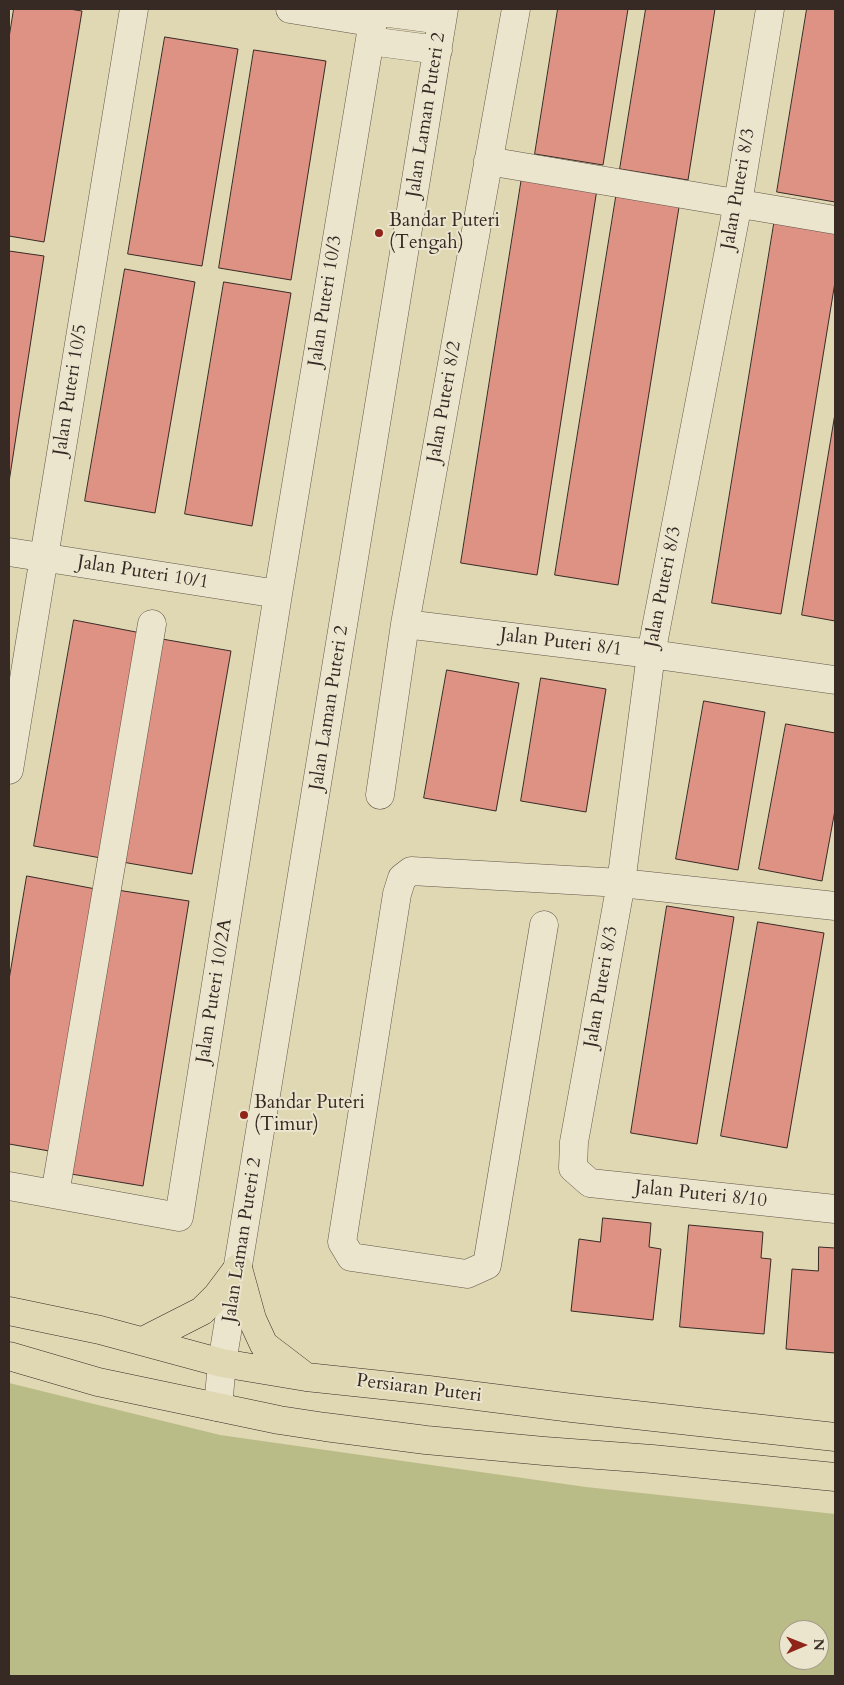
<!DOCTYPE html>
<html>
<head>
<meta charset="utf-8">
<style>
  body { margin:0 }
  #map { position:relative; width:844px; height:1685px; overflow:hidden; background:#e0d7b3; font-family:Cardo,serif }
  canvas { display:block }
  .frame { position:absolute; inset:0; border:10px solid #372a25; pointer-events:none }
  .north { position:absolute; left:779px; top:1620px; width:50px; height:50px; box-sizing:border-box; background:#ebe5ce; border:1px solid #a39a8a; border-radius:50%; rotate:89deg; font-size:14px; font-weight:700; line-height:20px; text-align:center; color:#372a25 }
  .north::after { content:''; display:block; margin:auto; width:18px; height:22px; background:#8f2418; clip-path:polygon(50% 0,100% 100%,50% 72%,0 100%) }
</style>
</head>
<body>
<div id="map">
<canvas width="844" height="1685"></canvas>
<div class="frame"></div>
<div class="north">N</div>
</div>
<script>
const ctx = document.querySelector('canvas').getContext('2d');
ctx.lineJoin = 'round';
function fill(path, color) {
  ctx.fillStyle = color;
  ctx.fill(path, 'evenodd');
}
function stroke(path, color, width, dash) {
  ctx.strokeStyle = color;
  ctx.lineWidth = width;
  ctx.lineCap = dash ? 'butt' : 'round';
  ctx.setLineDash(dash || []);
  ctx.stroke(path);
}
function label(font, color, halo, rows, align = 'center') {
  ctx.font = font + ' Cardo,serif';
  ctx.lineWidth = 4;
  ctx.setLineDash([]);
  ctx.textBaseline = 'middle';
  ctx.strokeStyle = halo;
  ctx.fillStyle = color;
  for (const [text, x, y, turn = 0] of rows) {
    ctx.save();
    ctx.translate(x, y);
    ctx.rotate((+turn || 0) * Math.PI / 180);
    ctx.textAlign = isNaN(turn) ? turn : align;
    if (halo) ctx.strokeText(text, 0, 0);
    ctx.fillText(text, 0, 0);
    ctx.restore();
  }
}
fill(new Path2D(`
  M9,1383L220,1435L586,1487L835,1514V1676H9ZM789,1630H819V1660H789Z`), '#babc88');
const building = new Path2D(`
  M14,9H69L82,11L44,242L9,236V38Z
  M558,9H628L603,165L535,154Z
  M646,9H715L688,180L620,169Z
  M807,9H835V202L777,192Z
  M165,37L238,49L202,266L128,254Z
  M254,50L326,61L291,280L219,268Z
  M522,177L597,189L537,575L461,563Z
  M617,191L680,201L618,585L555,575Z
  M775,218L835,229V282L781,614L712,603Z
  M9,251L44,256L9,482Z
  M125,269L195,282L155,513L85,501Z
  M224,282L291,293L252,526L185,514Z
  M835,414V621L802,615Z
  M74,620L141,633L101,858L34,846Z
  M162,639L231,651L192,874L122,862Z
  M447,670L519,683L496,811L424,798Z
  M541,678L606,689L586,812L521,801Z
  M704,701L765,712L738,870L676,859Z
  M786,724L835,733V810L822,881L759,869Z
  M27,876L101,890L55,1152L9,1144V980Z
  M117,890L189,901L143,1186L71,1174Z
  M667,906L734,917L697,1144L631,1133Z
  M758,922L824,933L787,1148L721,1136Z
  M603,1218L651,1223L649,1247L661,1249L653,1320L571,1311L579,1239L600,1242Z
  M689,1225L763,1232L761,1258L771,1259L764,1334L680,1327Z
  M819,1247L835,1248V1353L786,1349L792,1269L818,1271Z`);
fill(building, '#de9284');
stroke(building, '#372a25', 1);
const minor = new Path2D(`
  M290,9L358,20L374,11L442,20
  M770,9L738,203L651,654L621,883L574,1142L573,1168L590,1183L835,1209
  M370,41L438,50
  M488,161L835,220
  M9,552L278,594
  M405,624L651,654L835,680
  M9,770L134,9
  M380,795L405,624L516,9
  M544,925L487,1265L467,1274L351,1257L342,1242L397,894L402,878L411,871L621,883L835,906
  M9,1186L179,1217L278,594L375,9
  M55,1194L152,624
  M218,1407L222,1363L444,9`);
const major = new Path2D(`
  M238,1268L252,1319L264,1345L302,1374
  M9,1311L100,1330L222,1363L306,1377L429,1390L572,1408L835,1437
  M143,1341L202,1311L217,1296L238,1268
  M9,1356L98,1382L279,1420L325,1427L426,1440L544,1451L652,1459L835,1477`);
stroke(minor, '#615548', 29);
stroke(major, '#372a25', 29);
stroke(minor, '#ebe5ce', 28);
stroke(major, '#e0d7b3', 28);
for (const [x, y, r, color] of [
  [379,233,5,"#8f2418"],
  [244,1115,5,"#8f2418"]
]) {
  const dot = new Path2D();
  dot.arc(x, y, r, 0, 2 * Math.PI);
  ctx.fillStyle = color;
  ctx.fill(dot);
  stroke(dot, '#ebe5ce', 2);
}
label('19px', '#372a25', '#ebe5ce', [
  ["Jalan Laman Puteri 2",427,115,-81],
  ["Jalan Puteri 8/3",739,189,-80],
  ["Jalan Puteri 10/3",326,301,-81],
  ["Jalan Puteri 10/5",71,390,-81],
  ["Jalan Puteri 8/2",445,402,-80],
  ["Jalan Puteri 10/1",143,573,9],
  ["Jalan Puteri 8/3",664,587,-79],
  ["Jalan Puteri 8/1",561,643,7],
  ["Jalan Laman Puteri 2",330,708,-81],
  ["Jalan Puteri 8/3",602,987,-80],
  ["Jalan Puteri 10/2A",215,991,-81],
  ["Jalan Puteri 8/10",701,1195,6],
  ["Jalan Laman Puteri 2",243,1240,-81],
  ["Persiaran Puteri",419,1389,7]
]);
label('19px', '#372a25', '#ebe5ce', [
  ["Bandar Puteri",389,222],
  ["(Tengah)",389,244],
  ["Bandar Puteri",254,1104],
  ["(Timur)",254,1126]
], 'left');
</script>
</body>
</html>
